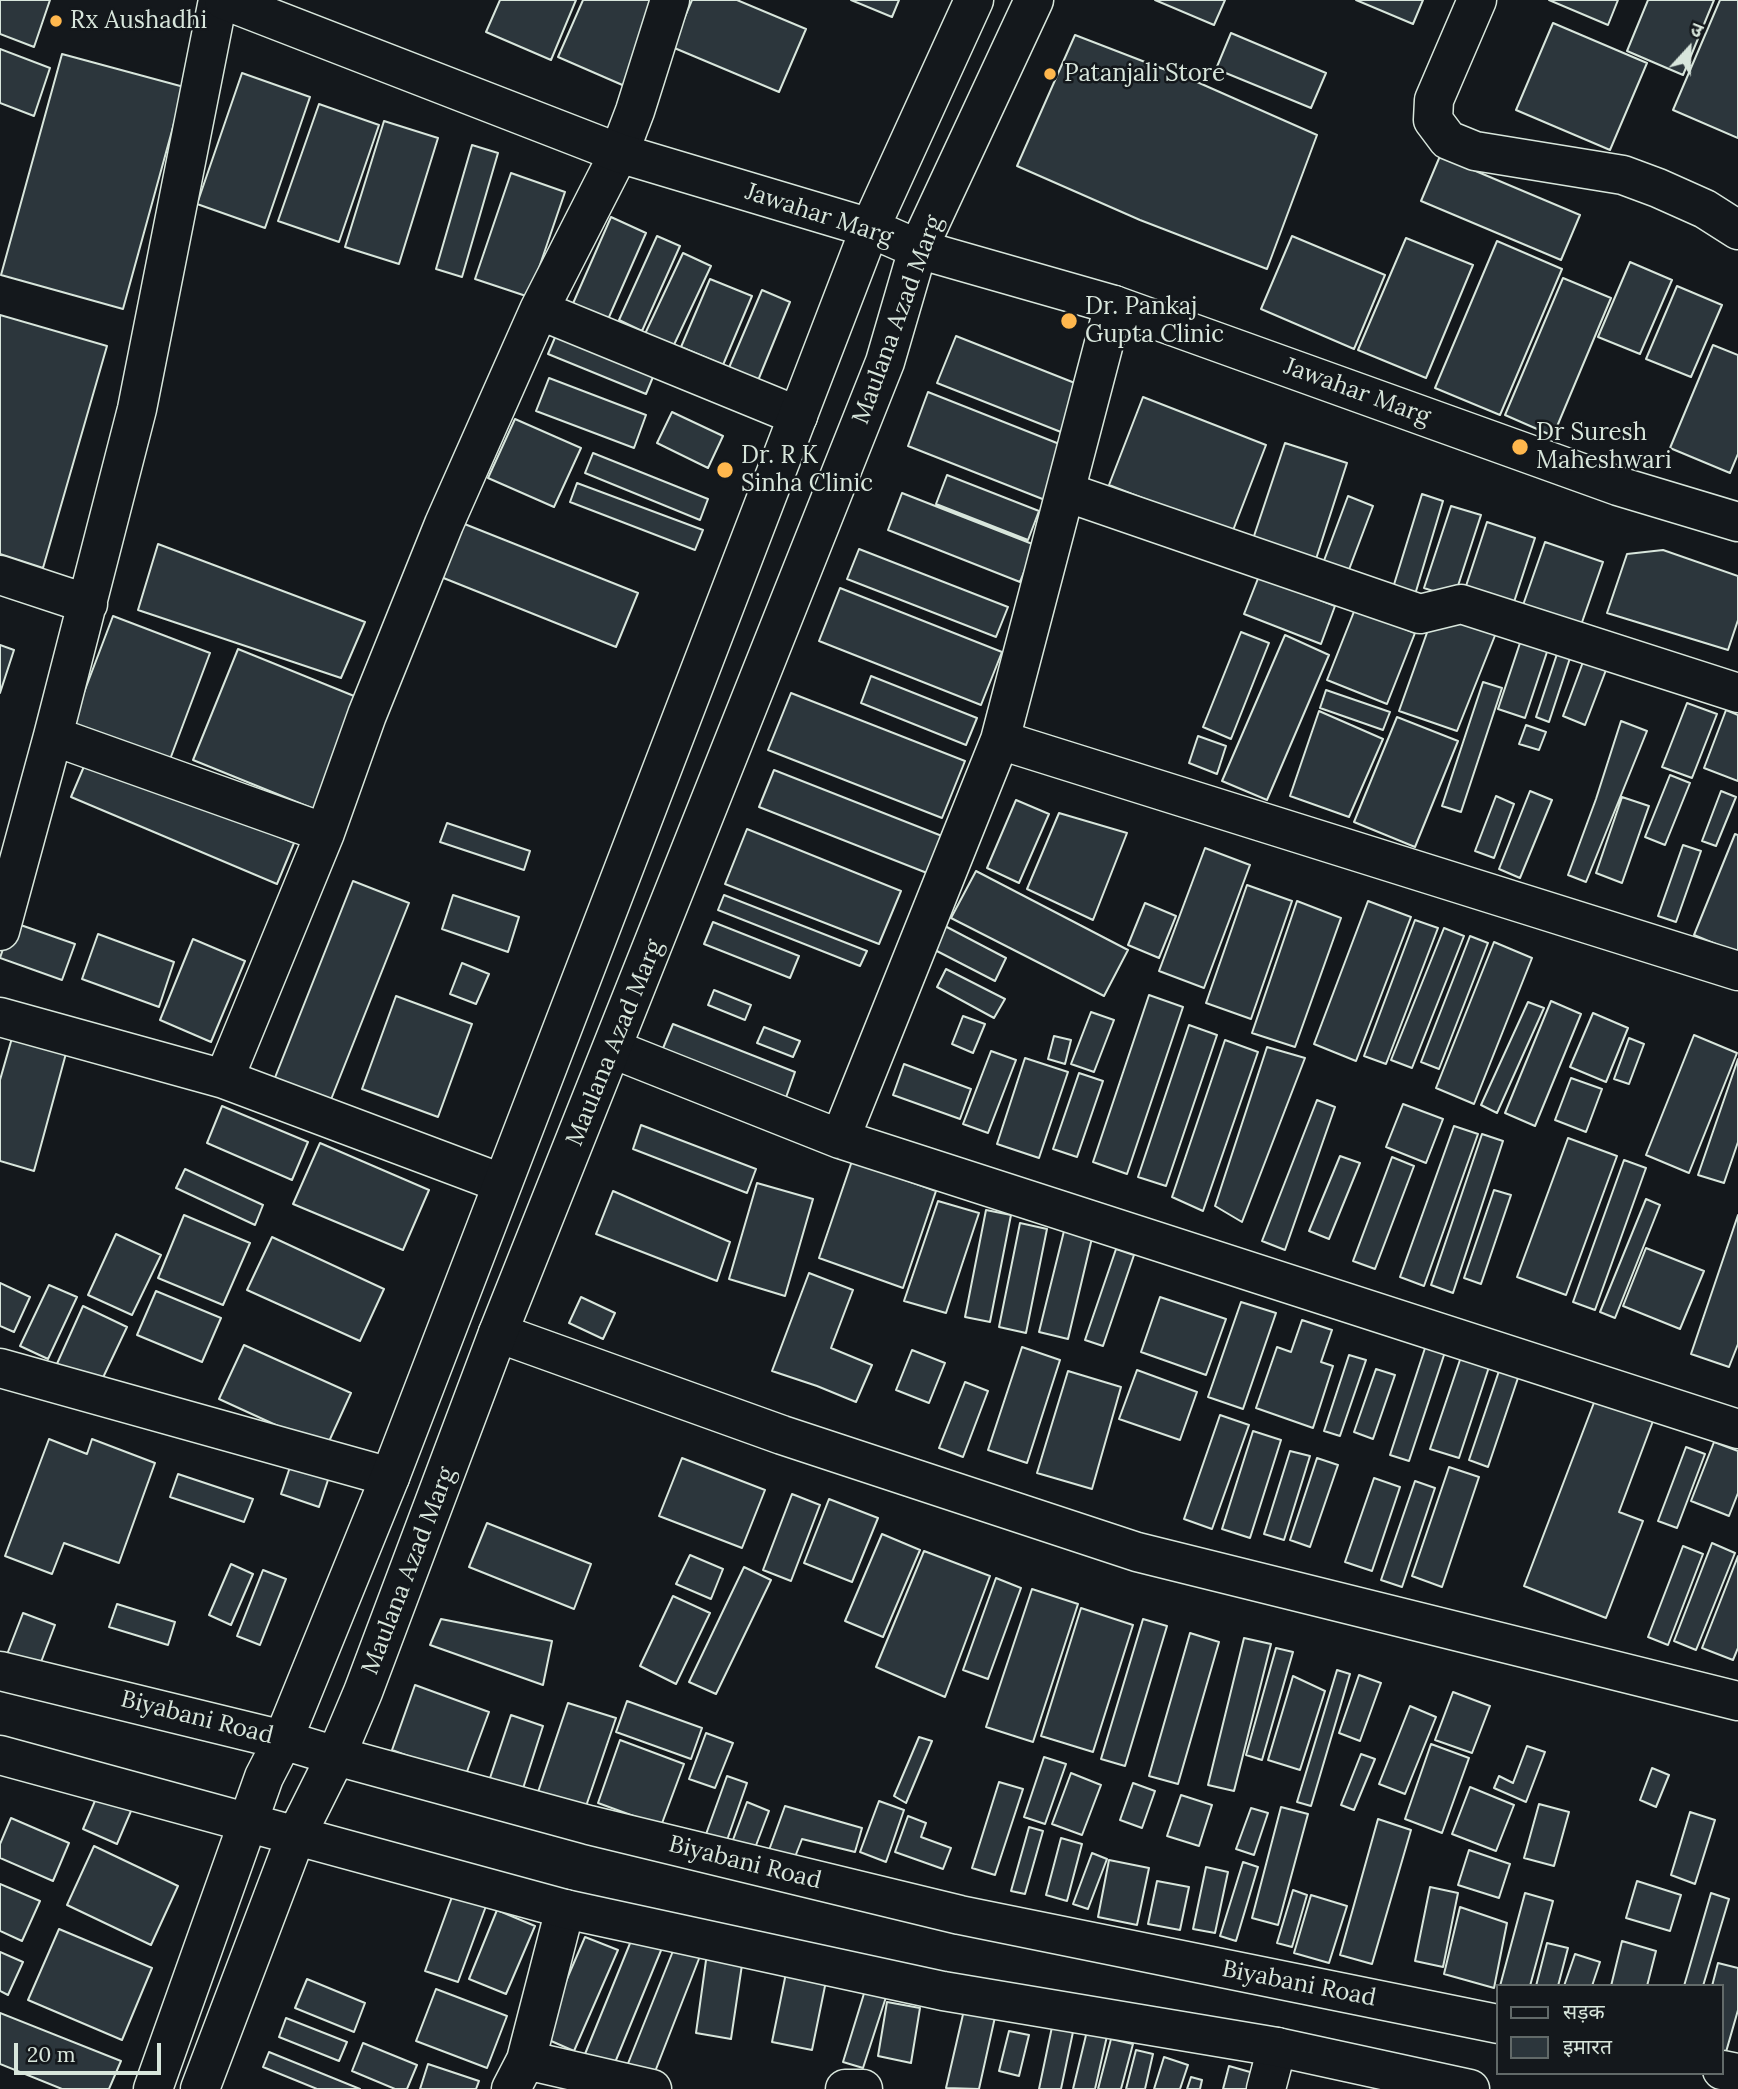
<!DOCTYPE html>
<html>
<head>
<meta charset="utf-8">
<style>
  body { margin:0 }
  #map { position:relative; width:1738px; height:2089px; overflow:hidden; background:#14181c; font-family:Lora,"Noto Sans Devanagari",serif }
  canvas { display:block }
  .legend { position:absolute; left:1496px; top:1984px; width:228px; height:91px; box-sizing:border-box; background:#14181c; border:2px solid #626a69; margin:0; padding:9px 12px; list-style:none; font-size:21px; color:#d8e6dc }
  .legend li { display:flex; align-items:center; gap:14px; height:35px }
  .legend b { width:35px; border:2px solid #626a69 }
  .north { position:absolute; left:1654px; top:14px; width:70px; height:70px; -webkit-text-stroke:5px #14181c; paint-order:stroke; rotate:22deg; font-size:19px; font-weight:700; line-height:28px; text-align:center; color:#d8e6dc }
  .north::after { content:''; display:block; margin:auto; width:24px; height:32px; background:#d8e6dc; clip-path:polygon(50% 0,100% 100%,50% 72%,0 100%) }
  .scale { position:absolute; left:14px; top:2043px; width:147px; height:32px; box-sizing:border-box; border:4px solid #d8e6dc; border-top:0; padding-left:9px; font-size:21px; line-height:24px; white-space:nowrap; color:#d8e6dc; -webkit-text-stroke:5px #14181c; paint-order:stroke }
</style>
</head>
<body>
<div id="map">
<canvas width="1738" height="2089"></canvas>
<ul class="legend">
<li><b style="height:9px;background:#14181c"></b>सड़क</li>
<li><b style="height:19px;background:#2c363c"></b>इमारत</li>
</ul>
<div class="north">उ</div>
<div class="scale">20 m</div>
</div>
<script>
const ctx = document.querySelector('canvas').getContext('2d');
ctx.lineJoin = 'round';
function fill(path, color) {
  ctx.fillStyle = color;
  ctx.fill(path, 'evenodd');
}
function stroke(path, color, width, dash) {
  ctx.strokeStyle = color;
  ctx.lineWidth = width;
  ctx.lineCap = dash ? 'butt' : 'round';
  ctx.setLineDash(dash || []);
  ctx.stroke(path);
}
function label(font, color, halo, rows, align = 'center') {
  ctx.font = font + ' Lora,serif';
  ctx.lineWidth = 5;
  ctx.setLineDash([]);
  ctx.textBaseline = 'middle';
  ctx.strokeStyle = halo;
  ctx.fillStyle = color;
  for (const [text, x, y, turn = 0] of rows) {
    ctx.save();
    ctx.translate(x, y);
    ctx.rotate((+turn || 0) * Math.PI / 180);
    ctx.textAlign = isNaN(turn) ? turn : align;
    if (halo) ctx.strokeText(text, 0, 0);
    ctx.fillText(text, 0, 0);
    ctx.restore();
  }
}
const building = new Path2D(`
  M0,0H50L34,47L0,34Z
  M500,0H576L551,60L486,32Z
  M583,0H664L627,87L558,57Z
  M692,0H737L806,29L779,92L672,47Z
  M851,0H899L892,17Z
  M1155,0H1225L1214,25Z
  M1356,0H1423L1413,24Z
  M1549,0H1618L1608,25Z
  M1648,0H1714L1683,75L1627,51Z
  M1720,0H1738V138L1673,110Z
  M1553,23L1647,63L1610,150L1516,110Z
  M1231,33L1326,73L1311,108L1216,69Z
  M1075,35L1197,82L1317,135L1267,269L1140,220L1017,166Z
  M0,49L50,68L34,116L0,103Z
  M62,54L184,87L123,309L1,275Z
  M242,73L310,97L265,228L197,204Z
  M319,104L379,125L339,242L278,221Z
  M384,121L438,138L399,264L345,247Z
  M472,145L498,153L462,277L436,269Z
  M1440,156L1580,215L1561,260L1421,201Z
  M511,173L565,192L529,297L475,279Z
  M611,217L646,233L606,324L571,308Z
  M657,236L680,246L642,331L619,320Z
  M1292,236L1385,275L1354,349L1261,309Z
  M1406,238L1473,265L1426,378L1358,350Z
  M1497,241L1562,269L1500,415L1435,388Z
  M683,253L711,266L672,349L644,336Z
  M1630,262L1672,280L1640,354L1598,337Z
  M1563,278L1611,298L1553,436L1505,415Z
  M710,279L752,296L723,365L681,347Z
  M1677,286L1722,305L1691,377L1646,359Z
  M762,290L790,302L757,383L728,370Z
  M0,315L107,346L43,568L0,554Z
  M559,328L657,367L646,394L548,354Z
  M956,336L1090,389L1071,436L937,383Z
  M1713,345L1738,355V454L1730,473L1670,448Z
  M549,378L646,415L634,448L536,411Z
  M928,392L1067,447L1045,500L908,446Z
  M1143,397L1266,445L1232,533L1109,485Z
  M672,412L723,436L708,468L657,443Z
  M515,419L581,448L554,507L488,478Z
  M1285,443L1347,463L1316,559L1253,539Z
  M593,453L708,499L700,520L585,473Z
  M947,475L1039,511L1028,540L936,504Z
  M577,483L703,530L695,550L570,502Z
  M902,493L1035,545L1020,582L888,530Z
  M1422,494L1443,501L1414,598L1392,591Z
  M1348,496L1373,506L1347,575L1322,566Z
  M1451,506L1481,515L1454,598L1424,588Z
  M1487,522L1535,538L1514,602L1466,586Z
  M462,523L638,593L616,647L441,577Z
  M1545,542L1603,562L1580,628L1522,608Z
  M158,544L365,622L341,678L138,610Z
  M859,549L1008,607L996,637L847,579Z
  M1663,550L1738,576V620L1728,650L1607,613L1627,554Z
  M1259,576L1335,606L1321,644L1244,614Z
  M840,588L1002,652L981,705L819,641Z
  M1355,609L1415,633L1387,704L1327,680Z
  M1454,612L1498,628L1457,731L1399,711L1429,627Z
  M113,616L210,653L169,762L72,724Z
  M1241,632L1269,643L1231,739L1203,727Z
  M1285,635L1329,655L1267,800L1222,781Z
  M1521,640L1548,649L1525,718L1498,709Z
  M0,645L14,650L0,693Z
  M1559,648L1572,652L1549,722L1536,717Z
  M238,649L359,698L314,809L193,760Z
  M1583,662L1606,670L1585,725L1563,716Z
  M871,676L977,718L966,745L861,703Z
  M1483,682L1502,688L1461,812L1442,806Z
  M1326,690L1390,712L1383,730L1320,708Z
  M791,693L965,761L942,818L768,750Z
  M1687,703L1717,714L1692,778L1662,767Z
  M1726,710L1738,715V781L1704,768Z
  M1319,711L1383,739L1349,817L1290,796Z
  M1397,717L1458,741L1415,847L1354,822Z
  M1621,721L1647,731L1586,882L1568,875L1596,799Z
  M1526,725L1546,732L1539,750L1519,744Z
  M1198,736L1226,746L1217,774L1189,763Z
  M88,757L294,843L277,884L71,797Z
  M774,770L942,836L927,873L759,807Z
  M1670,775L1690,783L1665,845L1645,837Z
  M1530,791L1552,800L1520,878L1499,869Z
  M1721,791L1736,797L1716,846L1702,841Z
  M1496,796L1514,804L1494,858L1475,851Z
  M1622,797L1649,806L1622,883L1596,873Z
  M1016,800L1049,814L1019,883L987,868Z
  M1059,813L1127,833L1093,920L1027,889Z
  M447,823L530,851L524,870L440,842Z
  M747,829L901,891L879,944L725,884Z
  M1735,834L1738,835V953L1694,935Z
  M1683,845L1701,851L1676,922L1658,916Z
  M1205,848L1250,865L1204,988L1159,971Z
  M976,871L1128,950L1104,996L951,918Z
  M353,881L409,903L330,1102L274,1080Z
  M1247,885L1292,901L1251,1019L1206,1003Z
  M453,895L519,917L508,952L442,929Z
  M724,895L867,951L860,966L718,910Z
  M1297,901L1341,918L1295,1047L1252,1033Z
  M1368,901L1411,917L1356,1061L1314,1044Z
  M1145,903L1176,916L1159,958L1128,945Z
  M1415,920L1438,928L1386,1064L1364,1056Z
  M12,922L75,944L62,980L0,958Z
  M713,922L799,956L790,978L704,944Z
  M943,925L1006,958L995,981L931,948Z
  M1444,928L1464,936L1412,1068L1391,1060Z
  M98,934L174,962L159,1007L82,979Z
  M1470,936L1488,943L1439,1069L1421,1062Z
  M193,939L245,961L211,1042L160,1020Z
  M1494,942L1532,958L1474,1104L1436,1088Z
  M462,963L489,974L476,1004L450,994Z
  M946,969L1005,999L994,1018L937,987Z
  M714,990L751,1005L745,1020L708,1005Z
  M1149,995L1183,1007L1127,1174L1093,1162Z
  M396,996L472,1024L438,1117L362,1089Z
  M1551,1001L1581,1014L1535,1126L1505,1113Z
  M1528,1002L1544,1008L1497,1113L1481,1105Z
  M1091,1012L1114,1020L1094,1072L1071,1064Z
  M1593,1013L1628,1028L1606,1082L1570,1067Z
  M963,1016L985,1024L973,1053L952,1044Z
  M673,1024L795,1072L783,1106L659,1058Z
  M1189,1025L1217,1035L1166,1186L1138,1177Z
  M764,1027L800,1041L793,1057L757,1043Z
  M14,1031L68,1046L34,1171L0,1161V1080Z
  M1694,1035L1737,1053L1689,1173L1646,1155Z
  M1054,1036L1071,1040L1065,1064L1048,1059Z
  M1629,1038L1644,1044L1629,1084L1614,1079Z
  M1225,1040L1258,1052L1203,1211L1172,1197Z
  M1267,1047L1305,1058L1242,1222L1215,1206Z
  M991,1051L1016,1060L988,1133L963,1124Z
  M1025,1058L1068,1072L1039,1158L997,1144Z
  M1738,1059V1142L1724,1183L1698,1175Z
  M904,1064L971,1089L960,1119L893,1095Z
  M1079,1073L1103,1081L1077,1157L1053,1149Z
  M1571,1078L1602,1089L1586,1132L1555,1120Z
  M1317,1100L1335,1107L1285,1250L1262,1241Z
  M1403,1104L1443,1119L1426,1163L1386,1147Z
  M222,1106L308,1142L292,1180L207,1143Z
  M641,1125L756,1169L747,1193L633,1149Z
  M1454,1126L1478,1134L1424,1286L1400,1277Z
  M1482,1134L1503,1141L1453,1293L1431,1285Z
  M1568,1138L1617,1156L1566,1295L1517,1277Z
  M320,1143L429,1190L403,1250L293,1204Z
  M1340,1156L1360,1163L1329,1239L1309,1231Z
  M1392,1157L1414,1166L1375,1269L1353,1261Z
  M1624,1160L1646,1168L1595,1310L1573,1302Z
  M852,1161L936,1191L903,1288L819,1258Z
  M185,1169L263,1205L255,1225L176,1188Z
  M757,1183L813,1199L785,1296L729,1279Z
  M1494,1190L1511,1195L1481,1284L1464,1278Z
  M613,1191L730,1242L717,1281L596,1234Z
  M1646,1199L1660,1205L1615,1318L1600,1312Z
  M938,1201L979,1213L946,1313L904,1301Z
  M986,1210L1011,1215L990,1322L965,1317Z
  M184,1215L250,1243L223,1305L158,1278Z
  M1738,1215V1344L1729,1367L1691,1354Z
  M1020,1223L1047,1229L1026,1333L999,1327Z
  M1064,1231L1092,1238L1068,1339L1039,1332Z
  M116,1234L161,1255L132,1315L88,1295Z
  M272,1237L384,1289L360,1341L247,1290Z
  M1646,1248L1704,1271L1680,1329L1623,1306Z
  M1116,1249L1134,1255L1103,1346L1085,1340Z
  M809,1273L853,1290L831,1348L872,1365L856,1402L817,1386L772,1371Z
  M0,1283L30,1297L14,1332L0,1326Z
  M49,1285L77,1297L48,1359L20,1346Z
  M156,1291L221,1318L202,1362L137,1335Z
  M581,1297L615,1313L603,1339L569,1323Z
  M1160,1297L1226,1319L1206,1375L1141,1352Z
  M1241,1302L1276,1313L1243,1409L1208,1397Z
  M83,1306L127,1327L99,1386L56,1366Z
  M1302,1320L1332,1330L1321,1362L1333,1366L1313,1428L1256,1408L1277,1347L1291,1352Z
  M1428,1339L1447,1346L1409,1461L1390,1455Z
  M244,1345L351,1393L326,1448L219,1399Z
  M1022,1347L1060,1360L1027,1463L988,1450Z
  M912,1350L945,1363L929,1403L896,1390Z
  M1463,1351L1491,1361L1459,1458L1430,1449Z
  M1349,1355L1366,1360L1340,1436L1324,1431Z
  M1502,1362L1521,1369L1488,1467L1469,1460Z
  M1376,1369L1395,1375L1373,1439L1354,1432Z
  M1137,1370L1197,1392L1180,1440L1119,1419Z
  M1068,1371L1121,1387L1092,1489L1037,1473Z
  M965,1382L988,1391L963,1457L939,1448Z
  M1595,1400L1653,1421L1619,1512L1643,1521L1606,1618L1524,1586Z
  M1220,1415L1249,1425L1212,1529L1184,1519Z
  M1253,1431L1281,1440L1250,1538L1222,1529Z
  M49,1439L87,1454L92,1439L155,1463L119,1563L64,1543L52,1574L5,1556Z
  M1714,1442L1738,1451V1493L1729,1516L1691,1501Z
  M1686,1447L1705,1454L1677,1528L1658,1521Z
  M1290,1451L1310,1456L1284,1540L1264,1534Z
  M682,1458L765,1490L742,1548L659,1516Z
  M1317,1458L1338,1465L1310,1547L1290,1540Z
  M292,1461L330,1474L319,1507L281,1494Z
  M1449,1467L1479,1477L1442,1587L1412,1576Z
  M178,1474L253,1499L244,1522L170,1497Z
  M1374,1478L1400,1487L1372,1571L1345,1562Z
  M1415,1481L1435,1488L1402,1587L1381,1580Z
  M792,1494L820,1505L791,1581L763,1570Z
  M829,1499L878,1518L852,1582L804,1563Z
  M487,1523L591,1564L574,1609L469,1567Z
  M882,1534L920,1550L883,1637L845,1621Z
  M1712,1543L1735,1553L1696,1650L1674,1641Z
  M1683,1546L1703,1554L1668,1645L1648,1637Z
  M924,1551L990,1576L945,1697L876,1667Z
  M690,1555L723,1569L711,1599L676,1584Z
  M1738,1556V1648L1733,1660L1702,1648Z
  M231,1564L253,1574L231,1625L209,1615Z
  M744,1567L771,1580L716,1694L689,1682Z
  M263,1570L286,1579L260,1645L237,1636Z
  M996,1578L1021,1588L988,1679L963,1670Z
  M1032,1589L1078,1604L1033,1742L986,1727Z
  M673,1596L710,1613L676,1684L640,1666Z
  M117,1604L175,1622L168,1645L109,1627Z
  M1081,1608L1133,1625L1093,1752L1041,1736Z
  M23,1613L55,1625L38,1670L6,1657Z
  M441,1619L552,1641L543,1685L430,1645Z
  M1143,1619L1167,1626L1125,1766L1101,1759Z
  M1190,1633L1219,1642L1178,1784L1149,1776Z
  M1244,1638L1271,1644L1234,1791L1208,1785Z
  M1276,1648L1293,1652L1262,1760L1246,1755Z
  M1337,1670L1350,1674L1311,1806L1297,1802Z
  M1359,1675L1381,1683L1360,1741L1339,1733Z
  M1293,1676L1325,1691L1300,1770L1268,1760Z
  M415,1685L489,1712L465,1777L392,1750Z
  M1453,1692L1490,1706L1472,1753L1435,1740Z
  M627,1701L702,1728L691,1759L616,1732Z
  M568,1703L616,1718L583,1815L536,1798Z
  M1410,1706L1436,1717L1405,1794L1379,1784Z
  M511,1715L543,1726L519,1801L486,1790Z
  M706,1733L733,1743L715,1788L689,1779Z
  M919,1737L932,1741L906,1803L894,1796Z
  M620,1740L684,1764L661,1826L598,1803Z
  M1431,1744L1469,1758L1442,1833L1405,1819Z
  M1527,1746L1545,1752L1526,1802L1494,1788L1499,1776L1513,1783Z
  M1361,1754L1375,1759L1354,1810L1341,1805Z
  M1044,1757L1066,1764L1045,1824L1024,1817Z
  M1652,1768L1669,1775L1656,1807L1640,1800Z
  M1071,1773L1101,1785L1082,1835L1052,1824Z
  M727,1776L747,1783L726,1843L705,1837Z
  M999,1782L1023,1789L995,1875L972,1868Z
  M1133,1783L1155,1791L1142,1828L1120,1820Z
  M1470,1787L1514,1805L1496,1851L1452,1834Z
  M100,1789L134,1804L117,1844L83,1829Z
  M1181,1795L1212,1805L1199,1846L1167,1836Z
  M879,1801L904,1810L886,1862L860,1852Z
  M747,1802L769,1811L752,1856L730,1848Z
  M1539,1804L1569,1812L1554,1866L1524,1858Z
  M785,1806L862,1828L855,1852L802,1839L793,1862L768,1853Z
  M1281,1807L1308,1814L1278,1925L1252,1918Z
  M1251,1808L1268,1813L1254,1855L1236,1849Z
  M1690,1812L1715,1820L1695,1884L1671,1875Z
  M908,1816L926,1823L921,1837L951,1848L943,1869L895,1852Z
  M11,1818L69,1843L53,1881L0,1858V1844Z
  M1378,1819L1411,1830L1372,1964L1340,1955Z
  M1029,1827L1043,1831L1025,1894L1011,1891Z
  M1061,1838L1082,1844L1067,1901L1046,1895Z
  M94,1846L178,1886L151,1945L67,1905Z
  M1469,1850L1510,1864L1499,1898L1458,1885Z
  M1092,1853L1107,1859L1088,1909L1073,1904Z
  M1109,1860L1149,1868L1137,1925L1098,1917Z
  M1243,1862L1258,1867L1236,1941L1220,1936Z
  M1206,1867L1228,1872L1215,1933L1193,1929Z
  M1157,1881L1189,1887L1180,1930L1148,1924Z
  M1637,1881L1681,1895L1670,1931L1626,1918Z
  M0,1884L40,1901L22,1941L0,1931Z
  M456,1886L489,1898L458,1982L425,1971Z
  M1430,1887L1458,1893L1443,1967L1415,1961Z
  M1293,1890L1307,1895L1292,1947L1277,1943Z
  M1525,1893L1553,1901L1530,1986H1500Z
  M1711,1893L1729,1899L1703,1986H1684Z
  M1311,1895L1347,1906L1329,1963L1294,1953Z
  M1460,1907L1507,1923L1494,1988L1444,1974Z
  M497,1910L535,1926L506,1994L469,1979Z
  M59,1929L152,1968L122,2040L28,2000Z
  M633,1936L662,1948L614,2065L585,2054Z
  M585,1937L618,1950L574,2051L542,2037Z
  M677,1941L702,1951L651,2082L625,2071Z
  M1622,1941L1656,1951L1647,1986H1611Z
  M1547,1943L1568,1948L1558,1986H1536Z
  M0,1952L23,1962L8,1995L0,1991Z
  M707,1953L743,1958L731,2039L696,2033Z
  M1575,1954L1600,1962L1592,1986H1564Z
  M1718,1963L1738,1968V2010L1726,2052L1722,2051V1986H1712Z
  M786,1973L826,1981L812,2050L772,2042Z
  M307,1979L365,2003L354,2032L295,2008Z
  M866,1987L887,1994L863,2068L843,2062Z
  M436,1989L507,2016L487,2068L416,2041Z
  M887,2002L920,2008L911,2063L878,2056Z
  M964,2010L995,2017L979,2089L946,2088Z
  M0,2013L121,2061L109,2089H62L0,2064Z
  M286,2018L347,2042L339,2061L279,2037Z
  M1052,2027L1073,2032L1061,2089H1039Z
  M1009,2031L1029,2035L1019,2076L999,2071Z
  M1087,2031L1107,2036L1095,2089H1073Z
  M1111,2039L1133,2044L1121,2089H1098Z
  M363,2043L417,2065L407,2089H395L352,2071Z
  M1136,2050L1153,2054L1145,2089H1126Z
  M269,2052L360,2089H317L263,2067Z
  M1164,2057L1188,2065L1180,2089H1154Z
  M428,2064L479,2081L476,2089H420Z
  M1229,2066L1257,2074L1253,2089H1223Z
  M1191,2077L1202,2080L1200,2089H1187Z`);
fill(building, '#2c363c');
stroke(building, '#d8e6dc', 2);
const street = new Path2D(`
  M1477,0L1434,100L1433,120L1448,140L1475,151L1623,175L1658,188L1705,209L1738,230
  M539,310L798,416
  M1066,492L1420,614L1461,604L1738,693
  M0,575L88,604
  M53,736L325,833
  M1000,740L1738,971
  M0,931L53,736L137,409L218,0
  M0,1017L224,1079L501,1183
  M613,1049L840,1139L1738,1429
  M224,1079L325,833L367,715L444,524L539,310L619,153L635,111L670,0
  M840,1139L1000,740L1114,305
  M498,1333L782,1435L1137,1552L1738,1701
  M0,1368L390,1477
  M526,2060L652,2089
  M511,2089L526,2060L565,1909
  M845,2089H863
  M1266,2089L1277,2047`);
const secondary = new Path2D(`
  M224,0L619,153L870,228L918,249L1114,305L1618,486L1738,522
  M0,1671L283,1740L336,1756L589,1825L960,1915L1498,2024
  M0,1755L565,1909L943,1991L1277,2047L1470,2089
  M1722,2070L1738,2073
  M153,2089L264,1777L283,1740L390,1477L870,228L974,0
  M200,2089L296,1836L336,1756L363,1692L498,1333L885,362L918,249L1034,0`);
stroke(street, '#d8e6dc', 41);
stroke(secondary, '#d8e6dc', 41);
stroke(street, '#14181c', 38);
stroke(secondary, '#14181c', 38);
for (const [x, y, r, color] of [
  [56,21,7,"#ffb74d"],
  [1050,74,7,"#ffb74d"],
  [1069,321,9,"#ffb74d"],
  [1520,447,9,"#ffb74d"],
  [725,470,9,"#ffb74d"]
]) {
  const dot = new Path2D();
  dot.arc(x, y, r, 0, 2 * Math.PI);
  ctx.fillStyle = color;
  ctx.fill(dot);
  stroke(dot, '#14181c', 2.5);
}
label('24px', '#d8e6dc', '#14181c', [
  ["Rx Aushadhi",70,21],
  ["Patanjali Store",1064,74],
  ["Dr. Pankaj",1085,307],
  ["Gupta Clinic",1085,335],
  ["Dr Suresh",1536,433],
  ["Maheshwari",1536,461],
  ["Dr. R K",741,456],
  ["Sinha Clinic",741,484]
], 'left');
label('24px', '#d8e6dc', '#14181c', [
  ["Jawahar Marg",819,215,18],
  ["Maulana Azad Marg",898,320,-70],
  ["Jawahar Marg",1357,392,20],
  ["Maulana Azad Marg",615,1043,-68],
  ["Maulana Azad Marg",409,1571,-69],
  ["Biyabani Road",197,1718,14],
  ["Biyabani Road",745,1863,14],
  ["Biyabani Road",1299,1984,11]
]);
</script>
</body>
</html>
